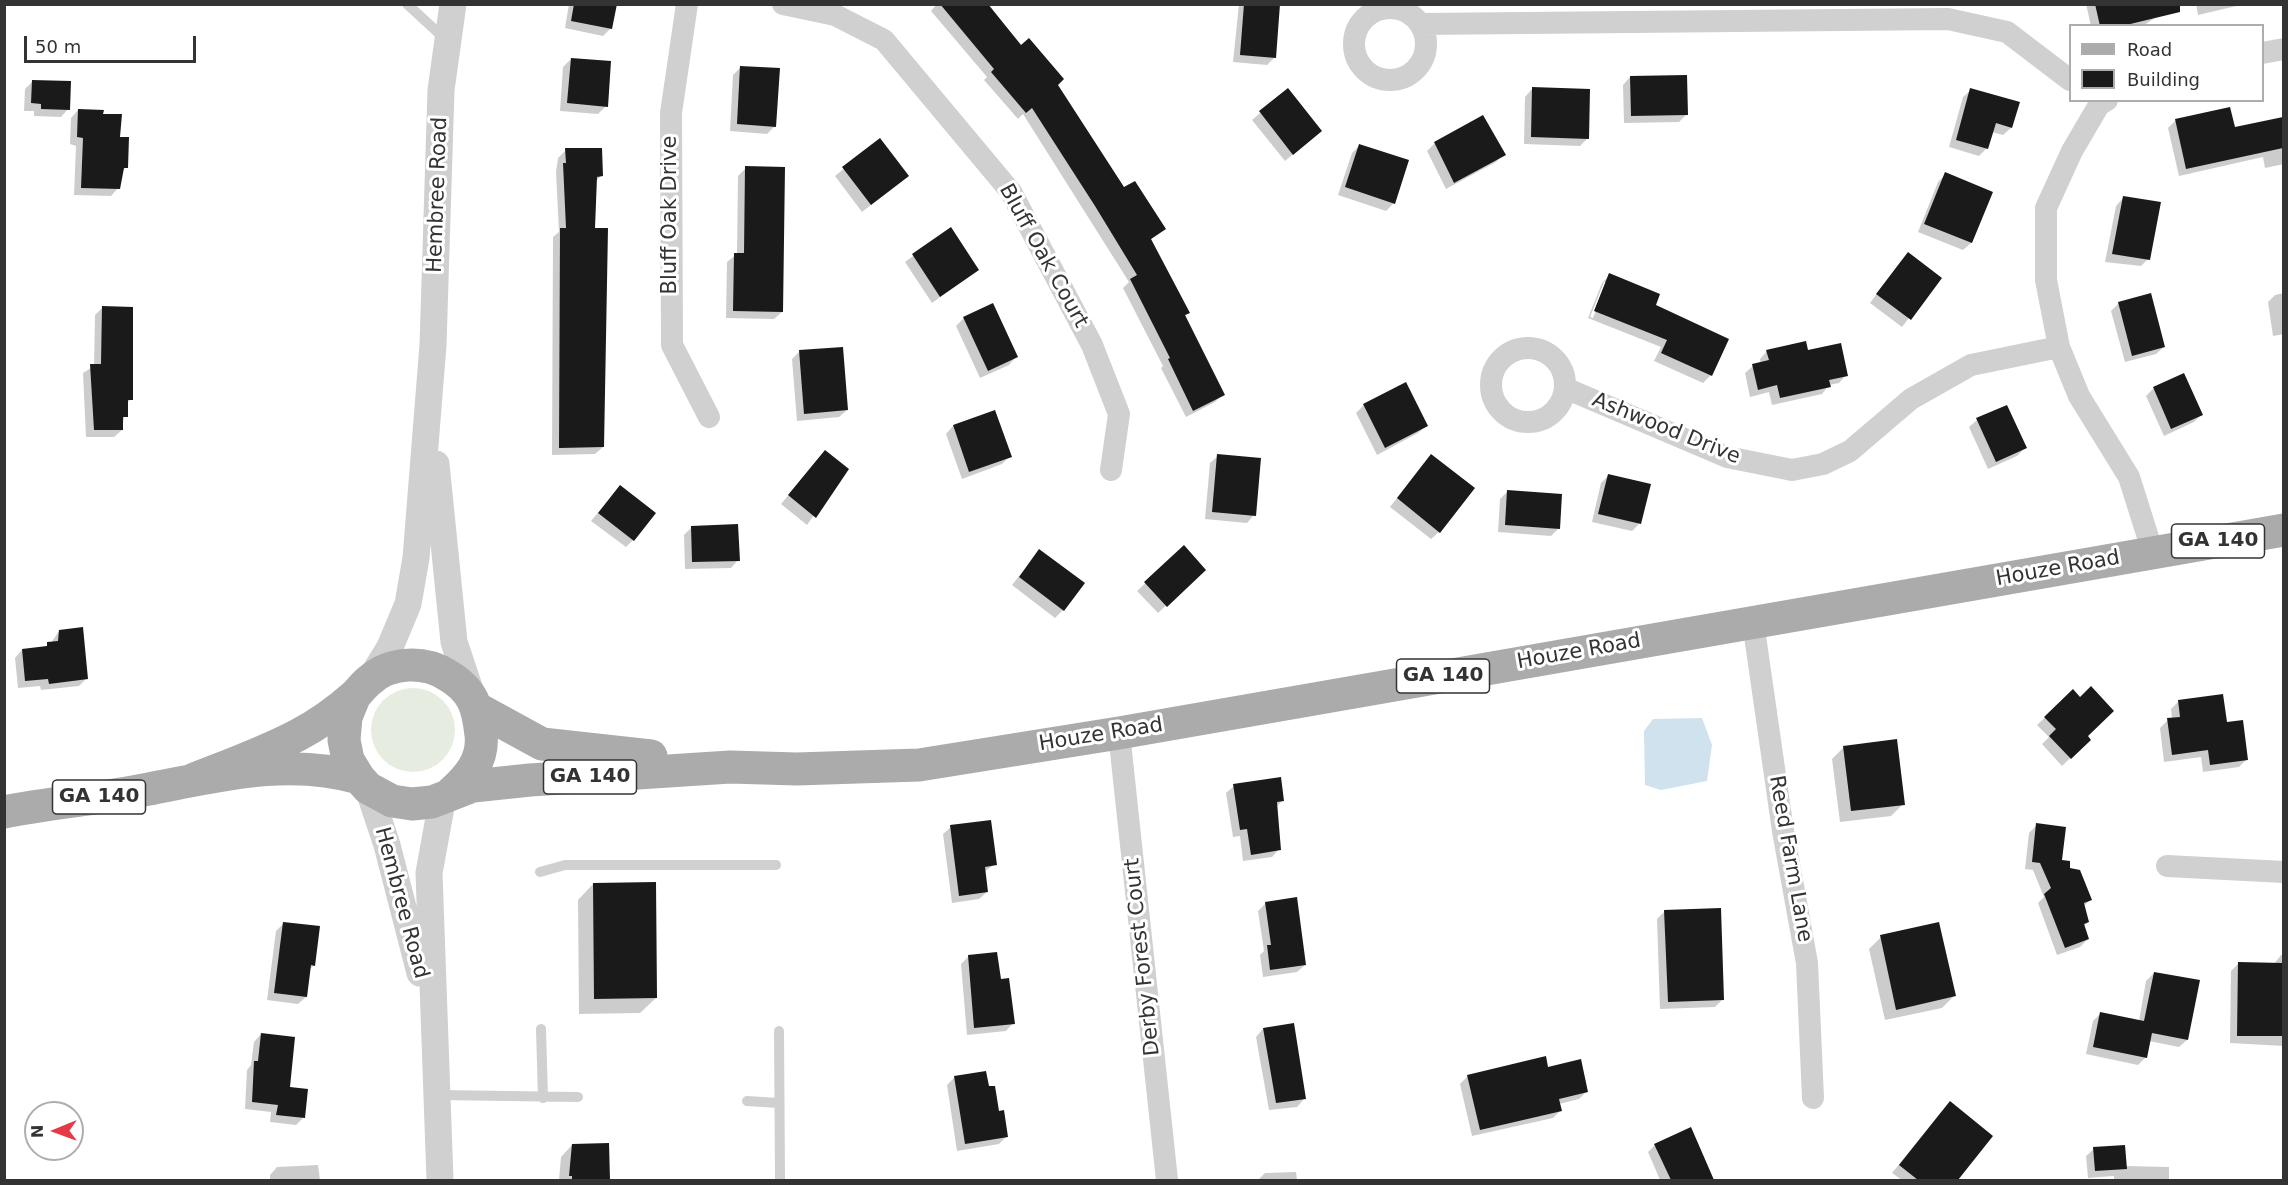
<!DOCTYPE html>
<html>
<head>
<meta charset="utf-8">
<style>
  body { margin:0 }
  #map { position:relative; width:2288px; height:1185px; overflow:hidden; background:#fff; font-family:"DejaVu Sans",sans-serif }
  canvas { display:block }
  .frame { position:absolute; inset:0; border:6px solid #333; pointer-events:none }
  .legend { position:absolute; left:2069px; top:24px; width:195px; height:78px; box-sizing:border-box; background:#fff; border:2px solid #adadad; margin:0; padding:8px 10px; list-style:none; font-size:18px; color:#333 }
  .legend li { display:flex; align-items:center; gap:12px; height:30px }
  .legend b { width:30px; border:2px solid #adadad }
  .north { position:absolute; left:24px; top:1101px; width:60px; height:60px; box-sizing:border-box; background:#fff; border:2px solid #adadad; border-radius:50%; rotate:269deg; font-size:16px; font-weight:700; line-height:24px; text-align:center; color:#333 }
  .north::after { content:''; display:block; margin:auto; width:21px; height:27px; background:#e63946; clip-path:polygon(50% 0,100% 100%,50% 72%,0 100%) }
  .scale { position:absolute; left:24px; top:36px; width:172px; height:27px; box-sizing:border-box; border:3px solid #333; border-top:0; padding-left:8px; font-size:18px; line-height:21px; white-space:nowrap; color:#333; -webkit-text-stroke:4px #fff; paint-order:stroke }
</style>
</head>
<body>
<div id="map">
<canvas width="2288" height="1185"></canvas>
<div class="frame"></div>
<ul class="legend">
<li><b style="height:8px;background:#ababab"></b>Road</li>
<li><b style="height:16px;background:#1a1a1a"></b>Building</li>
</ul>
<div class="north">N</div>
<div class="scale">50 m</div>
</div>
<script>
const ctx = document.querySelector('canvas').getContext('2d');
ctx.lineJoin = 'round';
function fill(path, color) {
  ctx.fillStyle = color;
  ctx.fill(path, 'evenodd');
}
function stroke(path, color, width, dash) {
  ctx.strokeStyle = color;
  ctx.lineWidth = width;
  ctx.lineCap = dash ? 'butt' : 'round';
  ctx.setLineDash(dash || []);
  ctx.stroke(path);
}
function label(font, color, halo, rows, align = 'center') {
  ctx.font = font + ' "DejaVu Sans",sans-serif';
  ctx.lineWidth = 6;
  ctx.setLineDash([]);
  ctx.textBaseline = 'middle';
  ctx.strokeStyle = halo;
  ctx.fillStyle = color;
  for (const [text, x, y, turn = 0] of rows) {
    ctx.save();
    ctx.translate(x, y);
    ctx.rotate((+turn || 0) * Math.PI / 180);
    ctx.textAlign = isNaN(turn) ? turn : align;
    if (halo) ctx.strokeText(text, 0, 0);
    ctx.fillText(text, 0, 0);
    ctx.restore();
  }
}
fill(new Path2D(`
  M371 730a42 42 0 1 1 84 0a42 42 0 1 1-84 0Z`), '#e6ecdf');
fill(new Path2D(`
  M1702,718L1712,745L1707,781L1661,790L1645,785L1644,731L1653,719Z`), '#cfe2ee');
fill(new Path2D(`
  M569,4H615L611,28L603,36L565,28Z
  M937,4H986L1056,85L1124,189L1164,229L1150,240L1188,313L1184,317L1223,394L1215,402L1186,417L1161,368L1163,366L1123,288L1129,282L1023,114L1018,119L984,80L987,77L931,11Z
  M1239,4H1278L1275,57L1267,65L1233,62Z
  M2086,4H2153L2156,17L2143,26H2091Z
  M2196,4H2245L2198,15Z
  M571,59L606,106L598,114L560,111L563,67Z
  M741,67L775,126L767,134L730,131L733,75Z
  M1630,77L1687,114L1679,122L1624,123L1623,85Z
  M33,81L68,109L61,117L34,116V111H24L25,89Z
  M1532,89L1588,138L1580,146L1524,144L1525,97Z
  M1287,90L1320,131L1285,161L1252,120Z
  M1971,90L2011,128L2003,135L1992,132L1987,148L1979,156L1949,147L1963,97Z
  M78,110L102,115L119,138L126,167L121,172L118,188L111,196L74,195L76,146L70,144L71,118Z
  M1483,117L1504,154L1496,162L1446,189L1427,151L1435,143Z
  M2284,118V164L2265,168L2263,157L2179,176L2168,128L2176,120L2233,129Z
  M880,140L899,183L862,212L835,176Z
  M1359,146L1394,203L1386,211L1338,195L1352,153Z
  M566,150L601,176L595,182L593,230L603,447L595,454L552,455L553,237L559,232L556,172L558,158Z
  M746,168L782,312L774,319L726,318L727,262L737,254L738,176Z
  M1946,174L1991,193L1971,243L1963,250L1918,232L1938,182Z
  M2123,198L2148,259L2141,266L2105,262L2116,206Z
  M950,229L977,270L932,303L905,262Z
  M1901,261L1940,278L1902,327L1870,303Z
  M1610,275L1654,306L1727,340L1710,376L1703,383L1654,361L1661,347L1588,318L1602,283ZM1604,282H1607L1593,318L1590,317Z
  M2284,293V334L2273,336L2268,302L2275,295Z
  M2119,303L2164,347L2156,354L2125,362L2111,311Z
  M102,308L131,399L126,404L122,430L114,437H86L83,373L94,366L95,315Z
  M964,318L1016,357L1009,365L980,378L956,326Z
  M1767,351L1807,352L1846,375L1839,383L1829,385L1822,394L1772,405L1769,392L1750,397L1745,373L1753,366L1761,364L1760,359Z
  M799,352L847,410L839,417L797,421L792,359Z
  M2183,375L2201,415L2194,422L2164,436L2146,396L2153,389Z
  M1405,384L1426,426L1418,433L1377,455L1356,413L1364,405Z
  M994,412L1010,456L1002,464L962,479L946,434L953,426Z
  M1977,420L2025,448L2017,456L1988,469L1969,427Z
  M1218,456L1254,515L1247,523L1205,519L1210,463Z
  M818,460L847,469L807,525L781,504Z
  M1424,463L1439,532L1431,539L1390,507Z
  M1609,475L1639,524L1632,531L1592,522L1601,483Z
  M620,487L633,540L626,547L591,521Z
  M1508,491L1558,529L1551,536L1498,532L1500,499Z
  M692,527L738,560L731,568L685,569L684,535Z
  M1183,548L1204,570L1158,613L1137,591Z
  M1039,551L1063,610L1055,618L1012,585Z
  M59,631L87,678L79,686L41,690L40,686L18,688L15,658L22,650L43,648L51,643Z
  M2073,691L2089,740L2062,766L2042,744L2049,737L2037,725Z
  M2179,701L2226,724L2246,760L2239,767L2203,772L2201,757L2164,762L2160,728L2168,720L2172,719L2171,709Z
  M1844,747L1903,804L1891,816L1840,822L1832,759Z
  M1234,786L1283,800L1276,807L1279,849L1272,857L1243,861L1240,836L1233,837L1226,793Z
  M2037,825L2090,900L2084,906L2088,922L2083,927L2088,939L2080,947L2057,955L2038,903L2044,897L2033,870L2025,869L2029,833Z
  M951,827L995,864L984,872L987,892L979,899L952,903L943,834Z
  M593,884L656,998L640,1013L579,1014L578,900Z
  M1266,903L1305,965L1297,972L1263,977L1260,955L1264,951L1258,911Z
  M1665,911L1723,999L1715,1007L1660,1009L1657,919Z
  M283,924L314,965L309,970L306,997L298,1004L267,1000L276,931Z
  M1881,937L1954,996L1942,1008L1885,1020L1869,949Z
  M2281,955H2284V1046L2230,1043L2231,971L2239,963L2274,964Z
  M969,956L999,981L1013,1023L1006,1031L967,1035L961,964Z
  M2154,973L2187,1040L2179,1047L2149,1041L2146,1057L2138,1065L2086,1054L2093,1021L2100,1014L2139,1021L2146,981Z
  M1263,1029L1304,1099L1297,1107L1269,1110L1256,1037Z
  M261,1034L303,1118L296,1125L270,1122L271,1112L245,1109L247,1070L251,1065L254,1042Z
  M1547,1069L1587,1091L1579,1099L1559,1104L1560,1111L1553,1118L1472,1136L1460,1084L1468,1076Z
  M954,1078L987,1088L1007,1136L999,1144L957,1151L947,1085Z
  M1942,1111L1991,1137L1956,1180H1902L1892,1173Z
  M1690,1129L1713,1180H1660L1648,1152L1655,1145Z
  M572,1145H608V1180H559L561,1157Z
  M2094,1149L2125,1166L2169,1167V1180H2114V1176L2088,1178L2086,1156Z
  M318,1165L320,1180H270V1175L277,1167Z
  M1296,1172L1297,1180H1258L1265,1173Z`), '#0003');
fill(new Path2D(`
  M574,4H617L612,29L571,21Z
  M940,4H988L1021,45L1029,38L1064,79L1058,85L1124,187L1135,181L1166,229L1151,239L1190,313L1185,315L1225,395L1193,411L1168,359L1170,358L1130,279L1137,275L1095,206L1032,108L1026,113L991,72L994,69Z
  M1244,4H1280L1276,58L1240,55Z
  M2095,4H2180V12L2122,26H2100Z
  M571,58L611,61L608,107L567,103Z
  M740,66L780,68L776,127L737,124Z
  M1687,75L1688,115L1631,116L1630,76Z
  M32,80L71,81L70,110L41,109V104L31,103Z
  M1532,87L1590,89L1589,139L1531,137Z
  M1288,88L1322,131L1293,155L1259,111Z
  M1970,88L2020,102L2012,128L1996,123L1988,149L1956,140Z
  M2230,107L2235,127L2283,117V148L2186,169L2175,119Z
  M78,109L104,110L103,114H122L120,137H129L128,168H124L120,189L81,188L83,138L77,137Z
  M1483,115L1506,155L1454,183L1434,142Z
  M880,138L909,176L871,205L842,167Z
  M1359,144L1409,160L1395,204L1345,187Z
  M565,148H602L603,176L597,177L595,228H608L604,447L559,448L560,228H566L563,163H566Z
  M745,166L785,167L783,312L733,311L734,253H744Z
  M1945,172L1993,192L1972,243L1924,224Z
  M2123,196L2161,202L2150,260L2112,254Z
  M951,227L979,270L940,297L912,254Z
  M1908,252L1942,278L1911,320L1876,294Z
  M1609,273L1660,294L1656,305L1729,339L1712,376L1661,353L1667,340L1594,311Z
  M2151,293L2165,347L2132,356L2118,302Z
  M993,303L1018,357L988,371L963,317Z
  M102,306L133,307V400H128V417H123V430H94L90,364H101Z
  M1806,341L1808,350L1841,343L1848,376L1829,380L1831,387L1780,398L1777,385L1758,390L1752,364L1769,360L1766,350Z
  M843,347L848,410L804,414L799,350Z
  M2184,373L2203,415L2171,429L2153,387Z
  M1406,382L1428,426L1385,448L1363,404Z
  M2007,405L2027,448L1996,462L1976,418Z
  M995,410L1012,457L969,472L953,425Z
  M825,450L849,469L816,518L788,495Z
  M1217,454L1261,458L1256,516L1212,512Z
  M1431,454L1475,488L1440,533L1397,498Z
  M1608,474L1651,484L1641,524L1598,514Z
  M620,485L656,513L634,541L598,513Z
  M1507,490L1562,494L1560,529L1505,525Z
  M738,524L740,561L692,562L691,526Z
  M1184,545L1206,570L1167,607L1144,582Z
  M1039,549L1085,583L1064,611L1019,577Z
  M83,627L88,679L49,684L48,679L25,681L22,649L47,646V642L58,641L59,630Z
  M2091,686L2114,711L2088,736L2091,740L2071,759L2049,736L2056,729L2044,717L2073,689L2080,697Z
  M2223,694L2227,722L2243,720L2248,760L2210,765L2208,750L2172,755L2167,718L2180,717L2178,700Z
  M1897,739L1905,805L1851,811L1843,746Z
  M1281,777L1284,801L1277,802L1281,850L1251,855L1247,829L1240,830L1233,784Z
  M991,820L997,865L985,867L988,892L959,896L950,825Z
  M2036,823L2066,827L2062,860L2070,861V868L2080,870L2092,900L2084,903L2089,922L2084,924L2089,939L2065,948L2044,894L2051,888L2040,863L2032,862Z
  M656,882L657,998L594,999L593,883Z
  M1297,897L1306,965L1270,970L1267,945H1271L1265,902Z
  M1721,908L1724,1000L1668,1002L1664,910Z
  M283,922L320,926L315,966L311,965L307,997L274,993Z
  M1939,922L1956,996L1896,1010L1880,935Z
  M997,952L1001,979L1009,978L1015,1024L974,1028L968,955Z
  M2238,962L2283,963V1036H2237Z
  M2154,972L2200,980L2188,1040L2152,1033L2147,1058L2093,1047L2100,1012L2144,1021Z
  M1294,1023L1306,1099L1276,1103L1263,1028Z
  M261,1033L295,1037L290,1087L308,1089L305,1118L276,1115L278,1105L252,1102L254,1061H258Z
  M1546,1056L1548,1067L1581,1059L1588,1092L1559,1099L1562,1111L1480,1130L1467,1075Z
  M986,1071L989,1086H995L999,1111L1004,1110L1008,1137L965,1144L954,1076Z
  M1950,1101L1993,1136L1958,1180H1918L1899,1165Z
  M1691,1127L1714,1180H1671L1654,1144Z
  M609,1143L610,1180H572V1176H569L572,1144Z
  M2125,1145L2127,1169L2095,1171L2093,1147Z`), '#1a1a1a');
stroke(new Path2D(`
  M407,4L445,39
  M540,872L565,865H776
  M541,1029L543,1098
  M779,1031L780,1180
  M438,1095L578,1097
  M747,1101L778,1103`), '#d0d0d0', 10);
stroke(new Path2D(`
  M687,4L671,113L672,345L709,417
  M783,4L835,15L884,40L1011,192L1092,345L1119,414L1111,470
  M1354 44a36 36 0 1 1 72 0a36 36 0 1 1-72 0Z
  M1420,24L1948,19L2007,32L2070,80
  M2262,53L2284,49
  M2107,100L2099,105L2072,151L2046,208V280L2059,347L2079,396L2129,477L2153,553
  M1491 385a37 37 0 1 1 74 0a37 37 0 1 1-74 0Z
  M1565,388L1727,457L1792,470L1823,464L1850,451L1911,399L1971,365L2059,347
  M1753,622L1783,831L1807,963L1813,1098
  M1119,733L1167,1180
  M2167,866L2284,872`), '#d0d0d0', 22);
stroke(new Path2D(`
  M436,464L454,642L473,699
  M371,678L390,647L408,604L416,558L433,345L441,90L453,4
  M368,788L387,845L420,973
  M440,1180L429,873L443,796`), '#d0d0d0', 27);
stroke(new Path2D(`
  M355,695L346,717L344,740L348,760L359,778L368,788L392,801L412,804L432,802L473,786L530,780L730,767L797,769L919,765L1119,733L2284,530
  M478,709L542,744L651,756
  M192,780C227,766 264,753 298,735C317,725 337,711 354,696C360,691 364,684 370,680C391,661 425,661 447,675C473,690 478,707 481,735C484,760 468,778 451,793
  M4,812C45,804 86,800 127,793C204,780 281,755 359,778`), '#ababab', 33);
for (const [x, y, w] of [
  [2218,541,93],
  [1443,676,93],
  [590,777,93],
  [99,797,93]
]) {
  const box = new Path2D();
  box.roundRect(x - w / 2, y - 17, w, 34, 4.5);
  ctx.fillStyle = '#fff';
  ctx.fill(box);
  stroke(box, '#333', 1.5);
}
label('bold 20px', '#333', null, [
  ["GA 140",2218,541],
  ["GA 140",1443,676],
  ["GA 140",590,777],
  ["GA 140",99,797]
]);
label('21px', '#333', '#fff', [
  ["Hembree Road",438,195,-88],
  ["Bluff Oak Drive",671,215,-90],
  ["Bluff Oak Court",1043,256,61],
  ["Ashwood Drive",1666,429,22],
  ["Houze Road",2058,569,-10],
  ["Houze Road",1579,652,-10],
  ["Houze Road",1101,735,-9],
  ["Reed Farm Lane",1790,859,80],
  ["Hembree Road",401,903,75],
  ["Derby Forest Court",1143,957,-96]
]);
</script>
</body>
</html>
